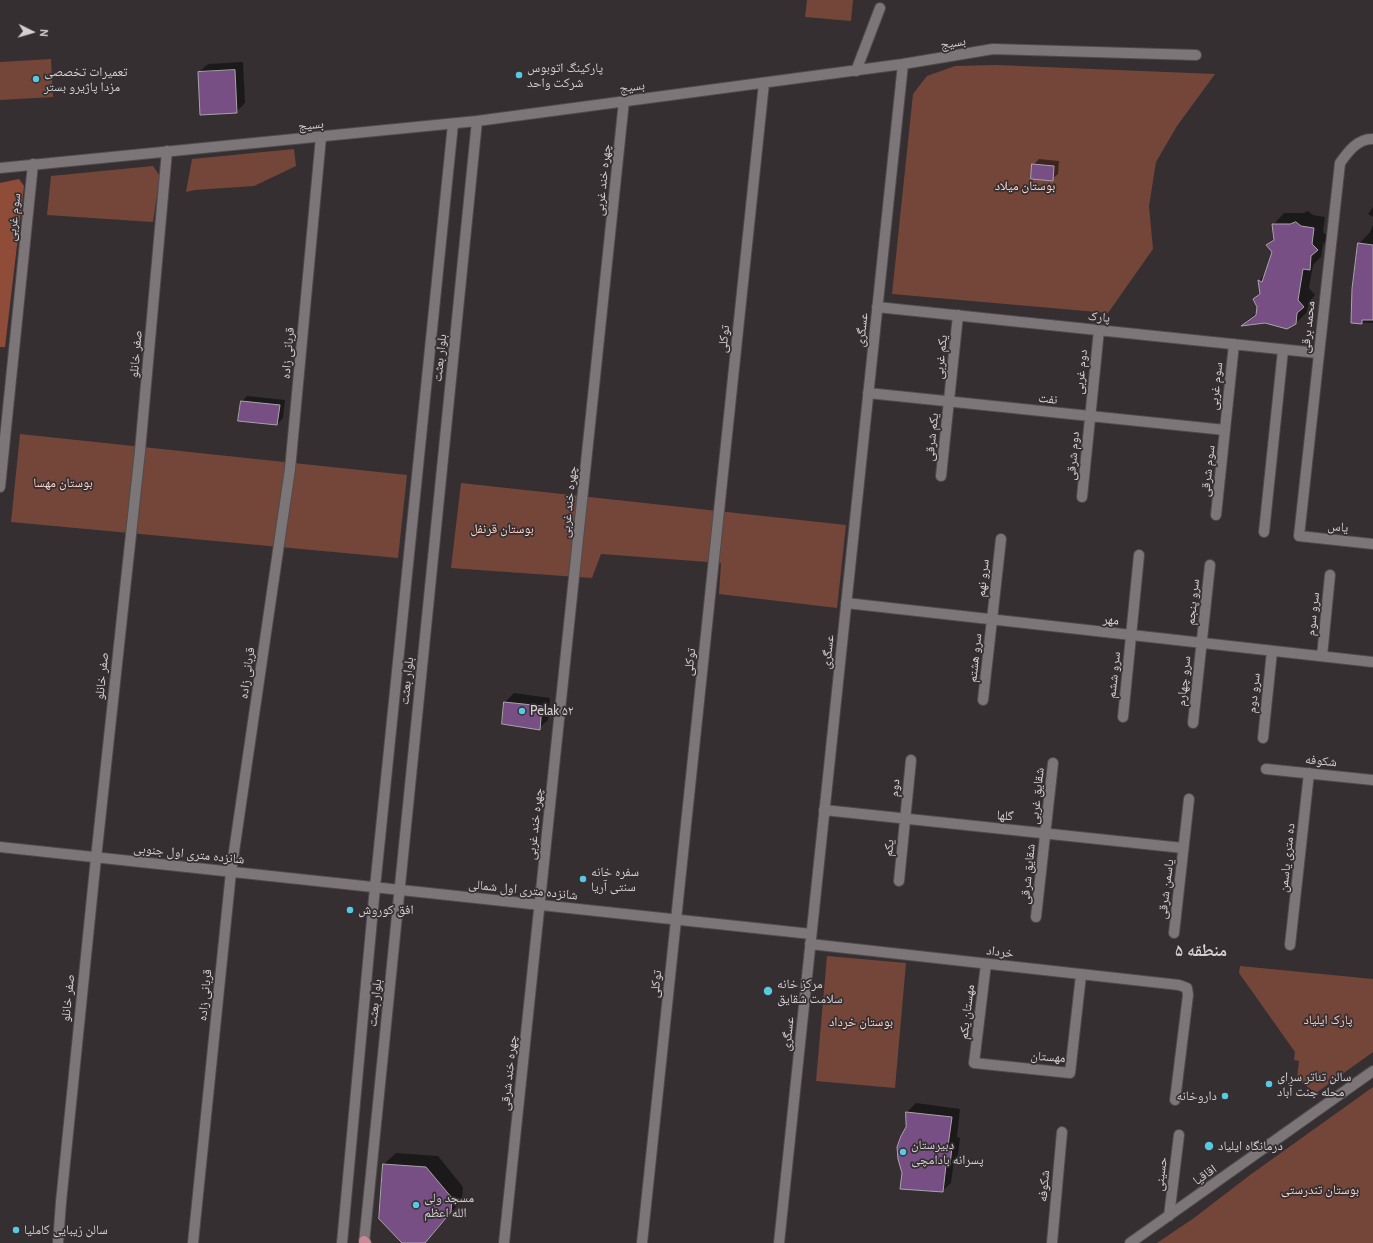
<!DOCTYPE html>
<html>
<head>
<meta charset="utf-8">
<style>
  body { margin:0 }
  #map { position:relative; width:1373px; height:1243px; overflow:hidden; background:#352f32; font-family:Cabin,sans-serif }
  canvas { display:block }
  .north { position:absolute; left:12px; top:12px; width:40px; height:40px; -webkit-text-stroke:3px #352f32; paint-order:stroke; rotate:95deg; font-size:11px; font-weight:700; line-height:16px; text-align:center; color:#d4d0d2 }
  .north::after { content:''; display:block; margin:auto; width:14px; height:18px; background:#d4d0d2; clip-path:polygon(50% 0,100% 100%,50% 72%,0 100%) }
</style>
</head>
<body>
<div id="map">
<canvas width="1373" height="1243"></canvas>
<div class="north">N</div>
</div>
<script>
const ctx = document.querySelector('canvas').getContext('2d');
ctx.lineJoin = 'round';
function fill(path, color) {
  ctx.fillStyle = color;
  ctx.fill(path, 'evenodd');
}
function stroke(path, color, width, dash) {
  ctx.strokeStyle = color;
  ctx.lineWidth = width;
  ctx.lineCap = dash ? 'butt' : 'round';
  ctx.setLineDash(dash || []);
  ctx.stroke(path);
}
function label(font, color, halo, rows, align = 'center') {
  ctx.font = font + ' Cabin,"Noto Naskh Arabic",sans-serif';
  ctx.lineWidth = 3.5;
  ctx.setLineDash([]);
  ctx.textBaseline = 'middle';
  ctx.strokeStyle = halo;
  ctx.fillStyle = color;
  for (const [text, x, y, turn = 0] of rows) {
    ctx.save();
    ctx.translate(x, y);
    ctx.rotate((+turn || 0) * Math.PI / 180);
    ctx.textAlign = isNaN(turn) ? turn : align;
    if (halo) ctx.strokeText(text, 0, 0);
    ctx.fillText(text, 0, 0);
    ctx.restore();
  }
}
fill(new Path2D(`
  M807,0H853L851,21L805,17Z
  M51,59L53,97L0,100V62Z
  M996,65L1215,74L1177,126L1156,162L1149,206L1153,249L1108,313L892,294L913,94L927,76L955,66Z
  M294,149L296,166L254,186L195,190L186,192L192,159Z
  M153,166L160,176L153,222L47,215L51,176Z
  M20,434L407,475L398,558L11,522Z
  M461,483L846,525L837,608L719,594L721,563L601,554L592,578L451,568Z
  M827,956L906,963L895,1088L816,1081Z
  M1240,966L1373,979V1052L1316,1093L1297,1079L1299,1061L1294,1060L1295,1052L1239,973Z
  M1373,1087V1243H1157L1194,1218L1250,1175Z`), '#744639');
fill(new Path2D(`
  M19,179L24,186L5,347H0V183Z`), '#8e4c39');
fill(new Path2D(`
  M243,62L245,103L236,112L199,72L208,64Z
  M1039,159L1059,161L1058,174L1052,179L1033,165Z
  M1373,207V217L1368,214Z
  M1308,211L1313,215L1325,217L1323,232L1329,238L1323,244L1321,257L1313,265L1309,288L1315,295L1309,302L1307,312L1295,324L1265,322L1243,324L1257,312L1258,306L1254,299L1261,292L1259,281L1266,273L1273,251L1267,245L1274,238L1273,225L1284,213H1303Z
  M1373,225V323L1352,322L1359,244L1370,232Z
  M247,396L285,400L283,418L277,424L242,401Z
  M514,693L550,698L548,720L539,728L505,702Z
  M916,1103L960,1109L957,1137L960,1138L958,1155L954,1160L951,1183L942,1191L907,1127V1112Z
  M396,1153L438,1156L463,1187L462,1200L425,1243H403L384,1164Z`), '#0007');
const building = new Path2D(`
  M235,70L237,113L200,115L198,72Z
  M1032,164L1054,166L1053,181L1031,179Z
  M1296,222L1301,226L1314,228L1312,244L1318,250L1311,256L1310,270L1303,269L1298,300L1304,307L1297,313L1296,324L1287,329L1265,323L1241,326L1256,315L1257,307L1253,299L1260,294L1258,280L1262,282L1272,252L1266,245L1274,240L1272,224H1290Z
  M1358,243L1373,245V320H1362V324L1351,323L1352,289Z
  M241,401L280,405L277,425L238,421Z
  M504,702L542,706L540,730L502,724Z
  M906,1112L952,1117L948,1146L952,1147L950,1165H946L943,1192L900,1189L902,1173L898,1159L897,1147L901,1136L906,1127Z
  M383,1164L426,1167L452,1198L451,1212L425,1243H402L379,1219Z`);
fill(building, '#784f84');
stroke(building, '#a8a4a9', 1);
const minor = new Path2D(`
  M856,71L880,8
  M1373,139C1358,138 1348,152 1340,163L1299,536L1373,544
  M0,168L477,121L903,64L993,49L1196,55
  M877,307L1318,353
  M868,393L1225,430
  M941,476L958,315
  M0,487L33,164
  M1082,497L1099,330
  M1216,515L1234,344
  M1264,532L1283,350
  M846,603L1373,662
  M1322,656L1330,575
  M983,700L1001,539
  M1123,717L1139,555
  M1193,723L1210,565
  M1263,738L1272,651
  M1266,769L1373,780
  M824,810L1183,848
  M0,847L811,934
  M899,881L911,760
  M1036,917L1053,763
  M1174,933L1189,799
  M810,944L1179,985L1187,988L1188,995L1175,1100
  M1290,945L1309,773
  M986,964L974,1063L1070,1073L1081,975
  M1169,1216L1179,1135
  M58,1243L61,1202L96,858L140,451L167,151
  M193,1243L231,872L290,469L321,137
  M342,1243L375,887L453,124
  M364,1243L477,121
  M504,1243L624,101
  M642,1243L764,83
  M779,1243L903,64
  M1052,1243L1062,1132
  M1130,1243L1373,1071`);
const major = new Path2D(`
  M364,1241L366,1243`);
stroke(minor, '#504b4e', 12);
stroke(major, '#504b4e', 12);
stroke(minor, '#7c7679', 10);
stroke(major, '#c68892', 10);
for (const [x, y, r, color] of [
  [519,75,4,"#57c9e2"],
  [36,79,4,"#57c9e2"],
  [522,711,4,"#57c9e2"],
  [583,879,4,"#57c9e2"],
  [350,910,4,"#57c9e2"],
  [768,991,5,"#57c9e2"],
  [1269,1084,4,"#57c9e2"],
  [1225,1096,4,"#57c9e2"],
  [1209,1146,5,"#57c9e2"],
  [903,1152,4,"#57c9e2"],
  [416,1205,4,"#57c9e2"],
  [16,1230,4,"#57c9e2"]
]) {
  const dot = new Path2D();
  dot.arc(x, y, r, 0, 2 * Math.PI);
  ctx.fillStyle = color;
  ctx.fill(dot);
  stroke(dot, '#352f32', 1.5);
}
label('13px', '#d4d0d2', '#352f32', [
  ["بسیج",953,43,-9],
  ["بسیج",632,87,-8],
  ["بسیج",311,125,-5],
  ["چهره خند غربی",603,180,-84],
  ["سوم غربی",14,217,-84],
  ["پارک",1099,317,6],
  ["محمد برقی",1308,327,-84],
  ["عسگری",862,330,-84],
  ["توکلی",724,339,-84],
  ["قربانی زاده",288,353,-85],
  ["صفر خانلو",136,354,-85],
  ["یکم غربی",941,357,-84],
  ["بلوار بعثت",440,358,-84],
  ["دوم غربی",1081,372,-84],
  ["سوم غربی",1216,386,-84],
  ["نفت",1048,399,6],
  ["یکم شرقی",932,437,-84],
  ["دوم شرقی",1073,456,-85],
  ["سوم شرقی",1208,471,-84],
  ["چهره خند غربی",569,502,-84],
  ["یاس",1338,527,6],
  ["سرو نهم",983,578,-84],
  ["سرو پنجم",1193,602,-84],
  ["سرو سوم",1313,614,-84],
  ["مهر",1111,620,6],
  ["عسگری",828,652,-84],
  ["سرو هشتم",975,658,-84],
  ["توکلی",690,662,-84],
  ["قربانی زاده",247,673,-82],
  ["سرو ششم",1114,675,-84],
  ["صفر خانلو",102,676,-84],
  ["بلوار بعثت",407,681,-84],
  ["سرو چهارم",1184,681,-84],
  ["سرو دوم",1254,693,-84],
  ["شکوفه",1321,761,6],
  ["دوم",895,788,-85],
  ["شقایق غربی",1037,796,-84],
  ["گلها",1005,816,6],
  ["چهره خند غربی",535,824,-84],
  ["یکم",889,848,-85],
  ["شانزده متری اول جنوبی",189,854,6],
  ["ده متری یاسمن",1287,858,-84],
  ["شقایق شرقی",1028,874,-84],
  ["یاسمن شرقی",1166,889,-83],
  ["شانزده متری اول شمالی",523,890,6],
  ["خرداد",1000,952,7],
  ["توکلی",656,984,-84],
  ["قربانی زاده",205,995,-84],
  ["صفر خانلو",68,998,-84],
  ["بلوار بعثت",375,1003,-84],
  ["مهستان یکم",967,1012,-83],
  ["عسگری",788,1034,-84],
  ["مهستان",1048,1057,4],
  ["چهره خند شرقی",509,1073,-84],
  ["حسینی",1161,1174,-83],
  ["اقاقیا",1205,1175,-35],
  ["شکوفه",1044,1186,-85]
]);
label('13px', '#d4d0d2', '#352f32', [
  ["پارکینگ اتوبوس",527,68],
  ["شرکت واحد",527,83],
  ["تعمیرات تخصصی",44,72],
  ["مزدا پاژیرو بستر",44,87],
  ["Pelak ۵۲",530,711],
  ["سفره خانه",591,872],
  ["سنتی آریا",591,887],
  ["افق کوروش",358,910],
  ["مرکز خانه",777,984],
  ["سلامت شقایق",777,999],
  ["سالن تئاتر سرای",1277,1077],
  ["محله جنت آباد",1277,1092],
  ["داروخانه",1217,1096,"right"],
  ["دبیرستان",911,1145],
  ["پسرانه بادامچی",911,1160],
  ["درمانگاه ایلیاد",1218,1146],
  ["مسجد ولی",424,1198],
  ["الله اعظم",424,1213],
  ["سالن زیبایی کاملیا",24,1230]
], 'left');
label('13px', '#fdd3c7', '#352f32', [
  ["بوستان میلاد",1025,186],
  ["بوستان مهسا",63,483],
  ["بوستان قرنفل",502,529],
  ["پارک ایلیاد",1328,1020],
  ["بوستان خرداد",861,1022],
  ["بوستان تندرستی",1320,1190]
]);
label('bold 17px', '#d4d0d2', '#352f32', [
  ["منطقه ۵",1201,951]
]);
</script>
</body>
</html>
